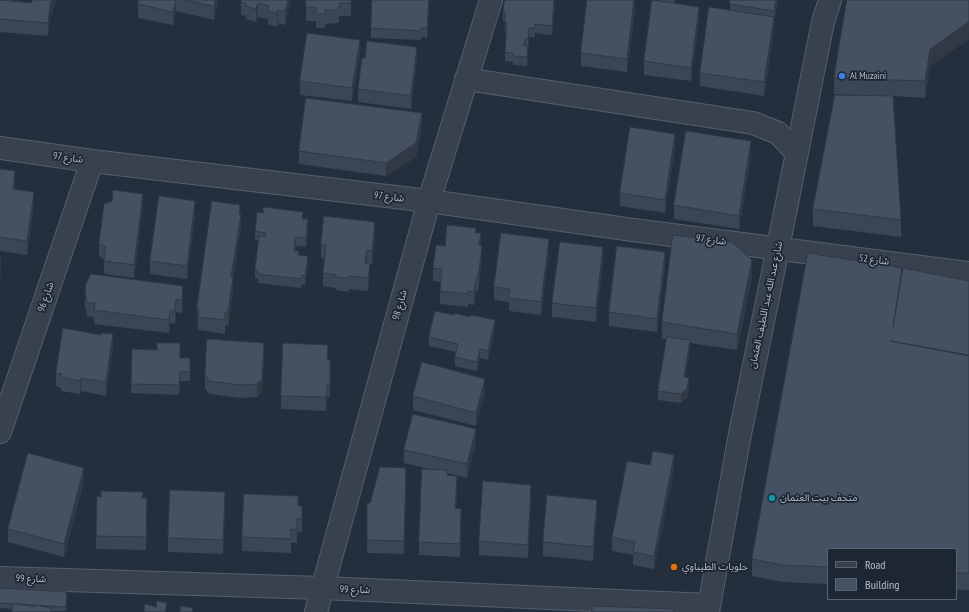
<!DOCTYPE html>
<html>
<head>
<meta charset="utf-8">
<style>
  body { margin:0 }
  #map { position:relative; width:969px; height:612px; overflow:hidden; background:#242f3e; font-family:"PT Sans Narrow",sans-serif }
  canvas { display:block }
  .legend { position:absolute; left:827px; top:548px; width:130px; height:52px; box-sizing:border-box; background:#1d2633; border:1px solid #59626f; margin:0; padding:5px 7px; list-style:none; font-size:12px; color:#b4bcc9 }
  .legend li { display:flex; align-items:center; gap:8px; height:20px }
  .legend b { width:20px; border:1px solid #59626f }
</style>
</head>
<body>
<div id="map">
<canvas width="969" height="612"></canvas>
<ul class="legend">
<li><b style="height:5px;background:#38414e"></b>Road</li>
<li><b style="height:11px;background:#455162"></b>Building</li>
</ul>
</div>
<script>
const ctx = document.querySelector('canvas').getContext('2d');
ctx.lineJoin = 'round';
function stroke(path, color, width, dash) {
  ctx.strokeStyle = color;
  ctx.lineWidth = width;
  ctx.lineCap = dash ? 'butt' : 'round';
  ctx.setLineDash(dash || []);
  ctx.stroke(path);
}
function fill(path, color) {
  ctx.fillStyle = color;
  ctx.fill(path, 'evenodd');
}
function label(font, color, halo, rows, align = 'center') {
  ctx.font = font + ' "PT Sans Narrow","Noto Sans Arabic",sans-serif';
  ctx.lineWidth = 3.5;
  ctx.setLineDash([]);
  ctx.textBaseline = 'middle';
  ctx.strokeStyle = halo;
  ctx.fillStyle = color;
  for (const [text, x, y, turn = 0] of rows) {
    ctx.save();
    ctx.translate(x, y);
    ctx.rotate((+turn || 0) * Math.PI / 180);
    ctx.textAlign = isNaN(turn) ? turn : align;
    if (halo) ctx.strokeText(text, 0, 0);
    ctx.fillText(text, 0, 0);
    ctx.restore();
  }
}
const minor = new Path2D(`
  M466,79L753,123L778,133L797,153
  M0,148L92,161L429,201L633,230L969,273
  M0,432L92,161
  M0,578L322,588L709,605
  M316,612L429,201L491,0
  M708,612L740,434L778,248L823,22L830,0`);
stroke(minor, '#565f6c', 24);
stroke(minor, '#38414e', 22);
fill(new Path2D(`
  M0,0H13V1L32,3V0H56L50,18L48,36L0,32Z
  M139,0H218L214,20L176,11L173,25L138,18V4Z
  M291,0L285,25L278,23L277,27L268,24V19L258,17L256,22L246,19V16L241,15V2Z
  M306,0H351V16H339V23L325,24V28H316V21H306Z
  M660,0H675V3L699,20L691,81L644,75V61Z
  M727,0H778L774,24V30L764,96L700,86V73L730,10V0Z
  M969,0V39L930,66L925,98L893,96L901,220V237L813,226V209L856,95L834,94V78Z
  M429,7L427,38L421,37V40L371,38V28Z
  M555,8L552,35L535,33V37H529L528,48L527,66L513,65V62L505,61V52L506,31H505V21H503V12Z
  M635,11L627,72L581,66V53Z
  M360,53L352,101L300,95V81Z
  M365,58L417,61L411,109L358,102V89Z
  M422,127L416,157L386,176L299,164V151Z
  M675,148L665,213L620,206V193Z
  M751,155L739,229L674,219V205Z
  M0,169L15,184V189L34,205L27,255L0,251Z
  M143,207L134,278L104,274V260L99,256V243Z
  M240,214L241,227L233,279V291L228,326L225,325V334L198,330L197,308Z
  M195,215L187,279L150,274V261Z
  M303,219L308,229L306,247L296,246L295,251L308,266L305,285L302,284L301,288L258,283V279L255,278V269L259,241L255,240V231Z
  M476,233L481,246L482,259L478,292L476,291L474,305L468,304V307L440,304V291L441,282L433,281V268L445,246Z
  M375,235L372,264H370V277L368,291L349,289V292L336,290V288L323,286V273L325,259L321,258V245Z
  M549,253L541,315L509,311V302L494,300V287Z
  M603,260L596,322L552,317V303Z
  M665,265L657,332L609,326V312Z
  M902,274L969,281V590H956V549H828V584L783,582L752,576V559Z
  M752,277L737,350L690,343V350L685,377L689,387L687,398L681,403L658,400V391L667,339H662V322Z
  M85,292L183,299L182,313L176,312L175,324L170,323L169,333L94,324V317L87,316L85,306Z
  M495,330L488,360L480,358L477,371L455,366V357L456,352L429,346V337Z
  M113,348L106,396L81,391L80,394L61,391V388L56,386V373Z
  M132,349L180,358H190V381H180L179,395L131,393Z
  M264,357L262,392L257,397L240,398L209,394L205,388V374Z
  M328,360L330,374V397H327L326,411L281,409V396Z
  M485,392L476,426L413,410V396Z
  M476,443L467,478L447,473V475L457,489L456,508L461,522L460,557L419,555V542L433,470L404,463V450Z
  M650,465L674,468L654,569L633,565V555L612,551V537Z
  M84,481L64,557L8,542V529Z
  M406,481L404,554L367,553V503H370Z
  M143,498L147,511L146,550L96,549V536Z
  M531,498L528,558L479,555V541Z
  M225,505L223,554L168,552V538Z
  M298,506L302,520V532H297V543H291V553L242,551V537Z
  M597,514L593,561L543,556V542Z
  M0,588L67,597L66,611H51V612L0,608Z`), '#3b4654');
fill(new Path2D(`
  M52,0H56L50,18L48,36V23L50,5Z
  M176,0V11L173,25V12Z
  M215,0H218L214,20V6Z
  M288,0H291L285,25V12Z
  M555,0V8L552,35V26Z
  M635,0V11L627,72V59Z
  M776,0H778L774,24V11Z
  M258,3V17L256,22V9Z
  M699,7V20L691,81V68Z
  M278,10V23L277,27V13Z
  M774,17V30L764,96V82Z
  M969,22V39L930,66L925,98V81L930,49Z
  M529,28V37L528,48V39Z
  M360,40V53L352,101V88Z
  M528,46V56L527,66V57Z
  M417,47V61L411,109V96Z
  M422,113V127L416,157L386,176V163Z
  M675,134V148L665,213V200Z
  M751,141V155L739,229V216Z
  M15,171V184L13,202V189Z
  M34,192V205L27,255V241Z
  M143,194V207L134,278V265Z
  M195,201V215L187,279V266Z
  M240,205L241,227L233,279V291L228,326V312L231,277Z
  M308,219V229L306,247V238Z
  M375,222V235L372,264V251Z
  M481,233V247L479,245Z
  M296,237V246L294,260V251Z
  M549,239V253L541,315V302Z
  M482,246V259L478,292V278Z
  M603,247V260L596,322V308Z
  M367,250V263H365Z
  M665,252V265L657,332V319Z
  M308,256V266L305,285V276Z
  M1,258V271L0,285V271Z
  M752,260V277L737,350V334Z
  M370,264V277L368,291V278Z
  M476,278V291L474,305V292Z
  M183,286V299L182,313V300Z
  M176,299V312L175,324V311Z
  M170,310V323L169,333V320Z
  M495,320V330L488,360V351Z
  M113,334V348L106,396V382Z
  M690,340V350L684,386V377Z
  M264,343V357L262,392L257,397V384Z
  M480,349V358L477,371V362Z
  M81,378V391L80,394V381Z
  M689,378V387L687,398L681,403V394Z
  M485,379V392L476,426V413Z
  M476,429V443L467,478V464Z
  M674,455V468L654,569V556Z
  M84,468V481L64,557V544Z
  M457,476V489L455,522V508Z
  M531,485V498L528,558V545Z
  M225,492V505L223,554V540Z
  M597,500V514L593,561V547Z
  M461,509V522L460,557V544Z`), '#303945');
const building = new Path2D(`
  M0,0L32,3V0H52L50,5L48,23L0,19Z
  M139,0H176L173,12L138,4Z
  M185,0H215L214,6Z
  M241,0H288L285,12L278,10L277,13L268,11L269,6L258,3L256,9L246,6V3L241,2Z
  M306,0H351V3H339V10H325V14H316V7H306Z
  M372,0H429L427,28H421V31L371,28Z
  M506,0H554L552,26L535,24V28H529L528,39H525L524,46H528L527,57L513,56V53L505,52L507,22H505V12H503L504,2Z
  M587,0H634L627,59L581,53Z
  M652,0L699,7L691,68L644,61Z
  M730,0H776L774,11L730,4Z
  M847,0H969V22L930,49L925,81L834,78Z
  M709,7L774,17L764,82L700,73Z
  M307,33L360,40L352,88L300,81Z
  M367,41L417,47L411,96L358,89L362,58H365Z
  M835,95L893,96L901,220L813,209Z
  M306,98L422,113L416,143L386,163L299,151Z
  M630,127L675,134L665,200L620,193Z
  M686,131L751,141L739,216L674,205Z
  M0,169L15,171L13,189L34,192L27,241L0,237Z
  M113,190L143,194L134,265L104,261L106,247L99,243L104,204L112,201Z
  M159,196L195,201L187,266L150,261Z
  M212,201L240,205L239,214H241L231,277H233L228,312H225V320L198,317L199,309L197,308Z
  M263,207L303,212L302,219H308L306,238L296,237L295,241L294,251H299L298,255L308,256L305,276L302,275L301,279L258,274V270L255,269L259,236L265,237L266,233L255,231L257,212L263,213Z
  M324,216L375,222L372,251L367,250L365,263L370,264L368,278L349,276V278L336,277V275L323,273L326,245H321Z
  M447,225L476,228L475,233H481L479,245L482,246L478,278H476L474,292L468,291V294L440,291L442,269L433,268L436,245L445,246Z
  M501,233L549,239L541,302L509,298L510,289L494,287Z
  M673,235L732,242L752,260L737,334L662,322Z
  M560,242L603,247L596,308L552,303Z
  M617,246L665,252L657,319L609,312Z
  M808,253L902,268L893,327L903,268L969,281V355L890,341L969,356V573H956V549H828V567L783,565L752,559Z
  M0,258H1L0,271Z
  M91,274L183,286L182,300L176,299L175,311L170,310L169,320L94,310L95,303L87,302L85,292L86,284Z
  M435,311L454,315V313L470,317L471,315L495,320L488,351L480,349L477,362L455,357L458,344L429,337Z
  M63,328L101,335V333L113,334L106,382L81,378L80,381L61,377V374L56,373Z
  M667,337L690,340L684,377L689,378L687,389L681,394L658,391Z
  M207,339L264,343L262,379L257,384L240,385L209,381L205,374Z
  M157,343H180V358H190V372H180L179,385L131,384L132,349L157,350Z
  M283,343L328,345L327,360H330V384H327L326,397L281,396Z
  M422,362L485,379L476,413L413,396Z
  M413,414L476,429L467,464L404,450Z
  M653,451L674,455L654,556L633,552L635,542L612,537L627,461L650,465Z
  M28,453L84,468L64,544L8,529Z
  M380,467L406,468L404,541L367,540V503H370Z
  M422,469L447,470V475L457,476L455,508L461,509L460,544L419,542Z
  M483,481L531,485L528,545L479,541Z
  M170,490L225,492L223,540L168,538Z
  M101,491L143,492L142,498H147L146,537L96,536L97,496L101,497Z
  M244,494L298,496V506H302V519H297V530L291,529V539L242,537Z
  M547,495L597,500L593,547L543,542Z
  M0,588L67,592L66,607L0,603Z
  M157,601L167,603L165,612H144L145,604L156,607Z
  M14,603L34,607L35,605L51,608L50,612H12Z
  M181,606L193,608L192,612H180Z
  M593,606L674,609V612H592Z`);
fill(building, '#455162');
stroke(building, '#303945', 1);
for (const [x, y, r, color] of [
  [842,76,4,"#3f7fe0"],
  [772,498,4,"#0f9aa8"],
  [674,567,4,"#e8710a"]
]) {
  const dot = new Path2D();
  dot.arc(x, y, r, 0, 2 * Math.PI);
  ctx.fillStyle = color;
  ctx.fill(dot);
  stroke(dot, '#1d2633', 1.5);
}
label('10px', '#b4bcc9', '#1d2633', [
  ["Al Muzaini",850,76],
  ["متحف بيت العثمان",780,498],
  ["حلويات الطيباوي",682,567]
], 'left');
label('10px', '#b4bcc9', '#1d2633', [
  ["شارع 97",68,158,8],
  ["شارع 97",389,197,7],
  ["شارع 97",711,240,7],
  ["شارع 52",874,260,7],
  ["شارع 96",46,297,-71],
  ["شارع 98",400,305,-74],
  ["شارع عبد الله عبد اللطيف العثمان",766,305,-78],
  ["شارع 99",31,579,2],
  ["شارع 99",355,590,2]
]);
</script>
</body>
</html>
